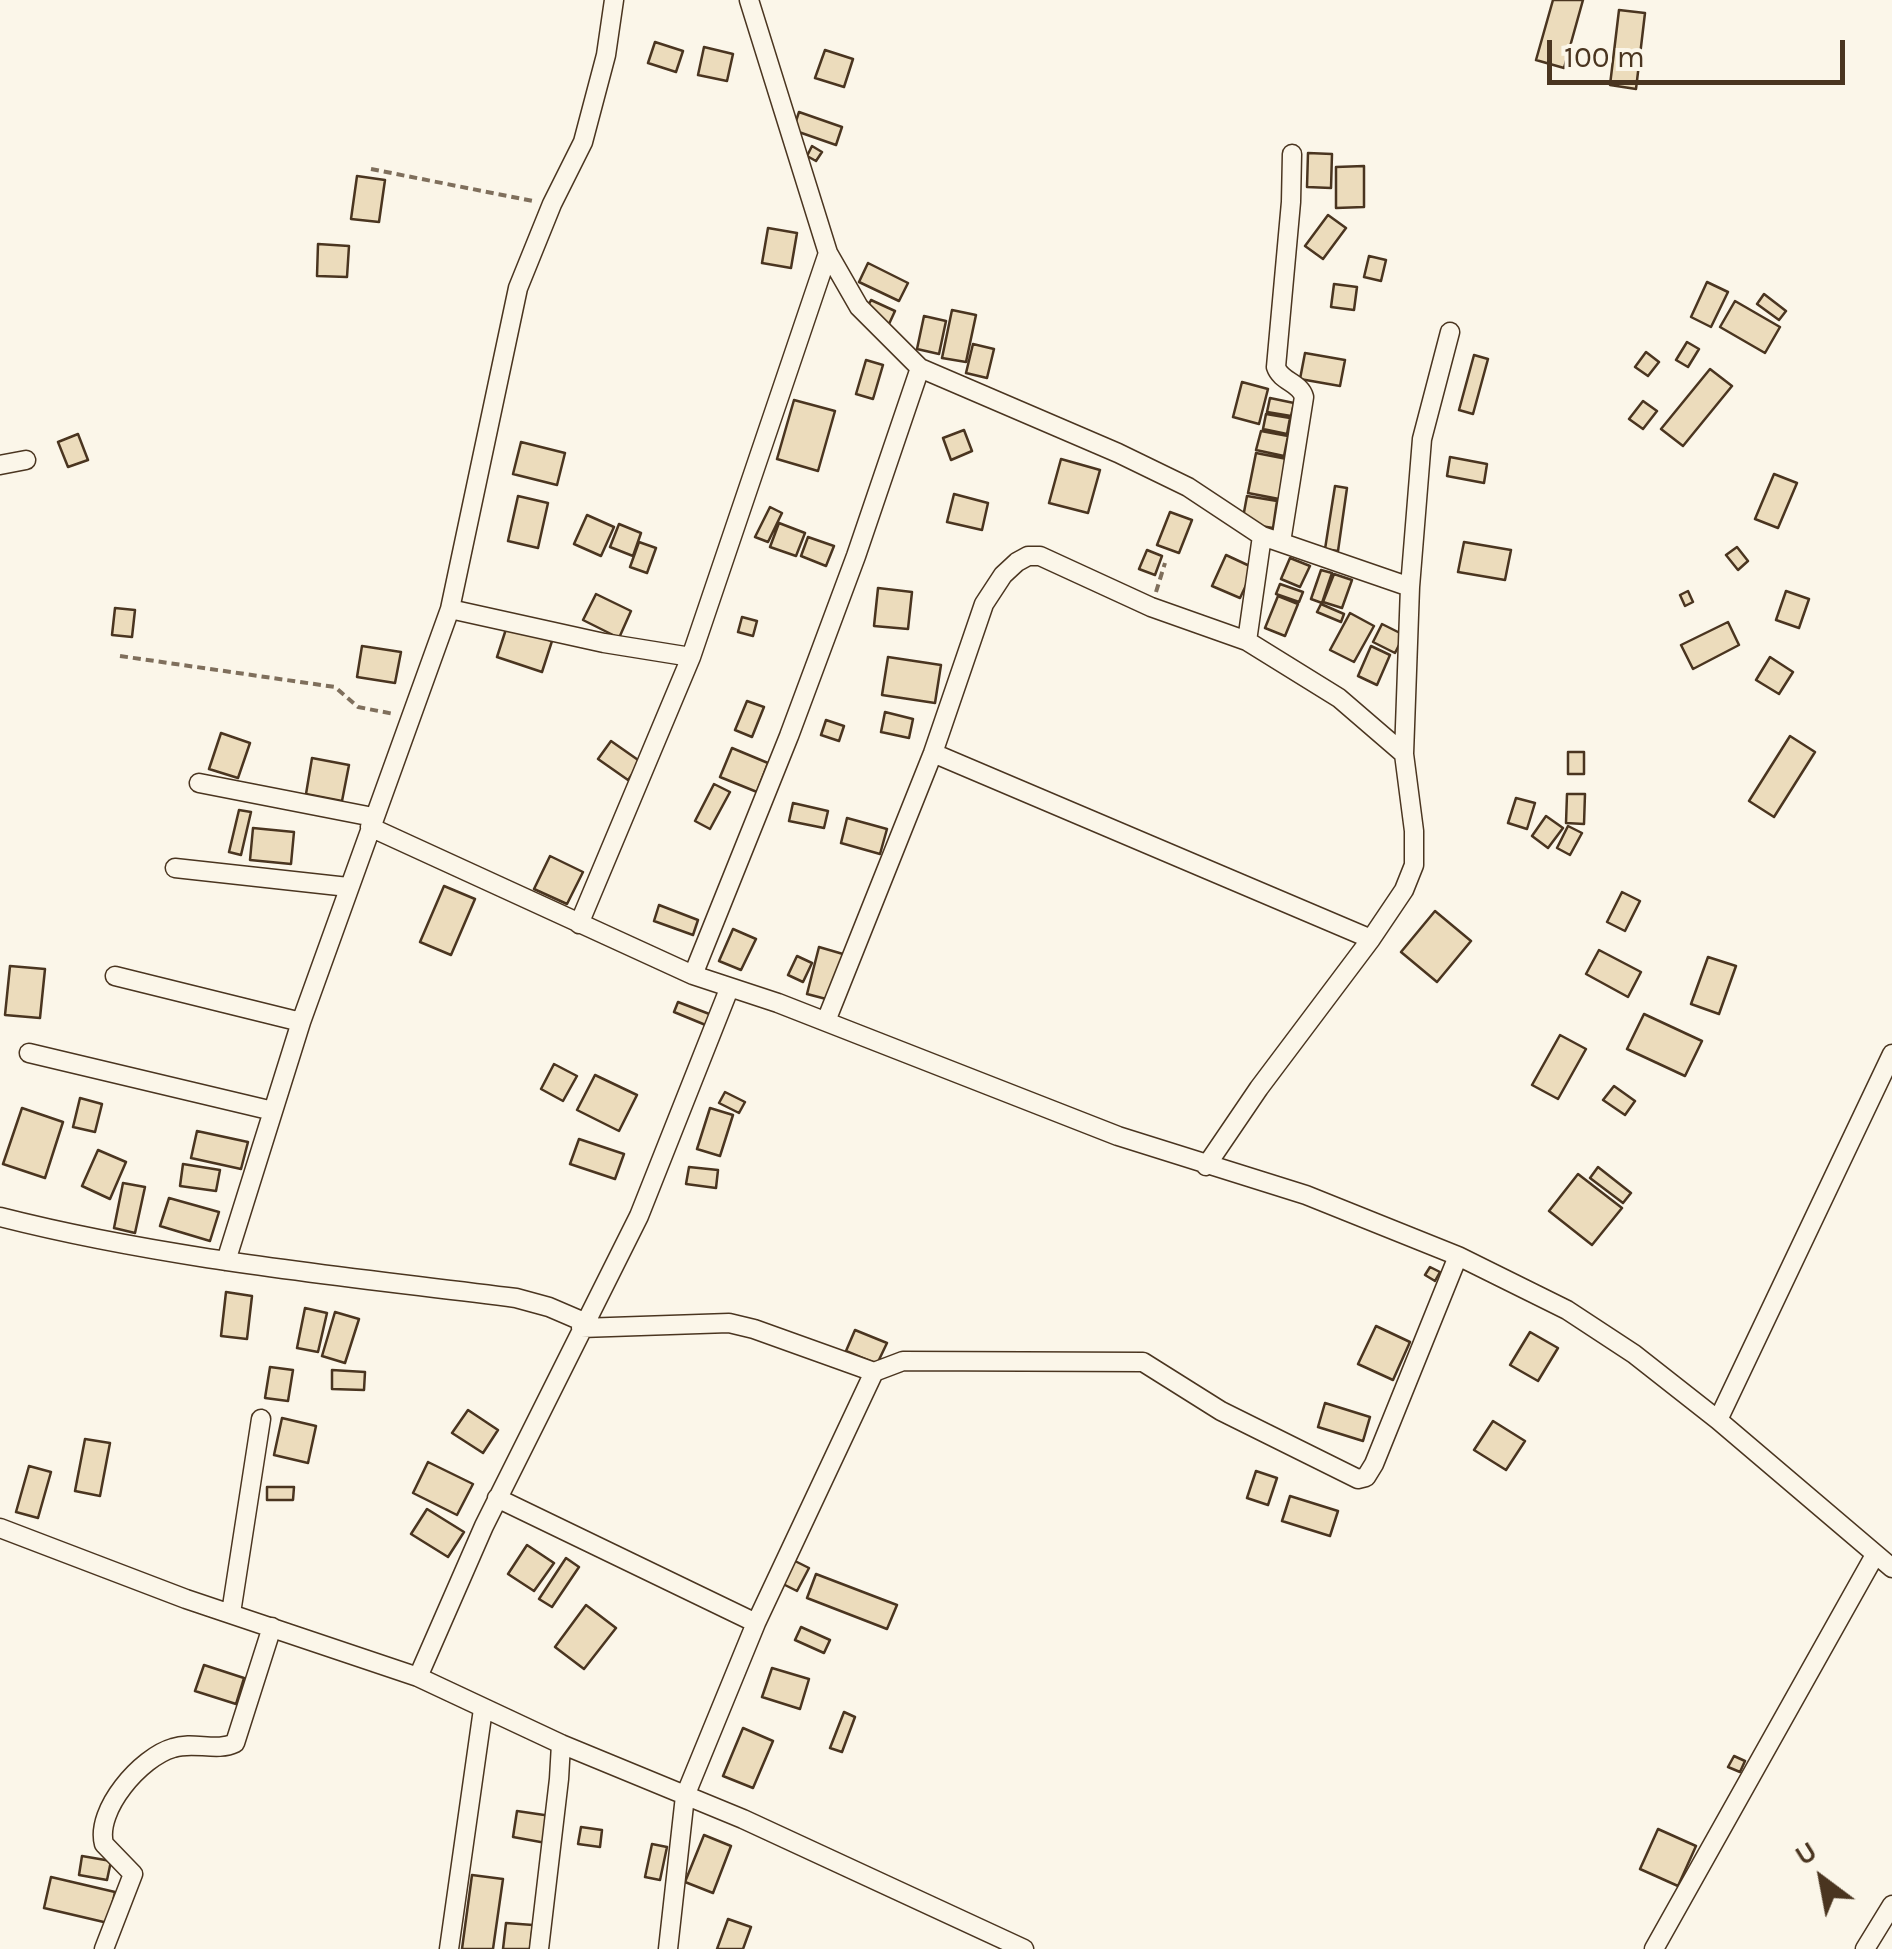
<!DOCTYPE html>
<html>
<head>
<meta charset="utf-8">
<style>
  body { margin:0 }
  #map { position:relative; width:1892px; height:1949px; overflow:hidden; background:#fbf6e9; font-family:Karla,sans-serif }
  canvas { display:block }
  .north { position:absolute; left:1772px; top:1829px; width:100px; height:100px; -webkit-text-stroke:8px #fbf6e9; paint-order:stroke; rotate:328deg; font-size:28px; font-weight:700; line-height:40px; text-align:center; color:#4a3520 }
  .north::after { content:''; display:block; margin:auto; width:35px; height:45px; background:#4a3520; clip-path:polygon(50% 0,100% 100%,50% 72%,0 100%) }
  .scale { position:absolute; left:1547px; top:40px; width:298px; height:45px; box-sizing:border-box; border:5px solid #4a3520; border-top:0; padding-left:12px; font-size:30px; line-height:35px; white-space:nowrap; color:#4a3520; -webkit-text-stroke:8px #fbf6e9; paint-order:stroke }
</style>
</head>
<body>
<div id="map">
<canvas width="1892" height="1949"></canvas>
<div class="north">U</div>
<div class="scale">100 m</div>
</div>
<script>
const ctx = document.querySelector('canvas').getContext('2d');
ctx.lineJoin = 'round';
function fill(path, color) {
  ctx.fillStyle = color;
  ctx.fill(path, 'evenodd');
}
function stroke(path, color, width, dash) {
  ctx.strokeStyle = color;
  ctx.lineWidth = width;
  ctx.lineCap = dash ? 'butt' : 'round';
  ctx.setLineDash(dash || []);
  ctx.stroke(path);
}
const building = new Path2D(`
  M1553,0H1583L1564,68L1536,60Z
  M1619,10L1645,13L1636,89L1610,85Z
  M655,42L683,51L676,72L648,63Z
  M704,47L733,54L727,81L698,75Z
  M825,50L853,59L844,87L815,78Z
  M799,112L842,127L836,145L793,130Z
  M812,146L822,152L816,161L807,156Z
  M1308,153L1332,154L1331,188L1307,187Z
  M1364,166V207L1336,208V167Z
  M357,176L385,180L379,222L351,219Z
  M1328,215L1346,228L1323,259L1305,246Z
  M768,228L797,233L791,268L762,263Z
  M318,244L349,246L347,277L317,276Z
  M1369,256L1386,260L1381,281L1364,277Z
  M868,263L908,283L899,301L859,282Z
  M1707,282L1728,292L1711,327L1691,317Z
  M1334,284L1357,287L1354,310L1331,307Z
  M1764,294L1786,311L1779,320L1757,304Z
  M871,300L895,311L889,324L865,312Z
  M1735,301L1780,327L1765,353L1720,327Z
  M952,310L976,315L966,362L942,358Z
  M924,316L946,321L939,354L917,349Z
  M1687,342L1699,349L1688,367L1676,360Z
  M973,344L994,349L987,378L966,373Z
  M1646,352L1659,362L1648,376L1635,367Z
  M1305,353L1345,360L1340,386L1300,379Z
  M1474,355L1488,359L1473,414L1459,410Z
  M866,360L883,365L873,399L856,394Z
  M1710,369L1732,386L1683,446L1661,429Z
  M1242,382L1268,389L1259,424L1233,417Z
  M1270,398L1294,403L1291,416L1267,412Z
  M794,400L835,411L818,471L777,459Z
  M1643,401L1657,411L1643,429L1629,419Z
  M1266,414L1290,418L1287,434L1263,429Z
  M964,430L972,451L951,460L943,438Z
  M1261,431L1288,436L1284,456L1256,450Z
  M78,434L88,460L68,467L58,442Z
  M521,442L565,453L557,485L513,474Z
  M1256,453L1287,459L1279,499L1248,493Z
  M1450,457L1487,464L1484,483L1447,476Z
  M1061,459L1100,470L1088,513L1049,503Z
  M1774,474L1797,483L1778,528L1755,519Z
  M1335,486L1347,488L1338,551L1325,549Z
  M954,494L988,503L982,530L947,522Z
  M518,496L548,503L538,548L508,541Z
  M1247,496L1277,501L1273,528L1242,523Z
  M770,507L782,513L768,542L755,537Z
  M1170,512L1192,520L1179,553L1157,545Z
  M587,515L614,527L601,556L574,544Z
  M779,523L805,533L796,556L770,547Z
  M619,524L641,533L633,556L610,547Z
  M808,537L834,546L826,566L801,556Z
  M639,542L656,548L647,573L630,567Z
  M1464,542L1511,550L1505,580L1458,572Z
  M1737,547L1748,561L1738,570L1726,555Z
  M1147,550L1162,556L1155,575L1139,569Z
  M1226,555L1254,568L1240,598L1212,586Z
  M1290,558L1310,566L1300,587L1281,579Z
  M1321,570L1332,573L1322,603L1311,599Z
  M1334,574L1352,580L1342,608L1323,602Z
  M1280,584L1303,592L1299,602L1276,594Z
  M878,588L912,592L908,629L874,626Z
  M1688,591L1693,602L1685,606L1680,595Z
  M1786,591L1809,599L1799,628L1776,620Z
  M596,594L631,611L619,638L583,620Z
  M1278,596L1298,604L1285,636L1265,628Z
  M1321,604L1344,614L1341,622L1317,612Z
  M115,608L135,610L132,637L112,635Z
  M1350,613L1374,626L1354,662L1330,650Z
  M742,617L757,621L753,636L738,632Z
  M1728,622L1739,645L1693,669L1681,645Z
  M1382,624L1404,635L1395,653L1373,642Z
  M507,626L552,641L542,672L497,657Z
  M362,646L401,652L395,683L357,677Z
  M1371,646L1390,655L1377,685L1358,676Z
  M888,657L941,665L935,703L882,695Z
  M1770,657L1793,672L1779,694L1756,680Z
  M747,701L764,707L752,737L735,730Z
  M885,712L913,719L909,738L881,732Z
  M826,720L844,726L839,741L821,735Z
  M221,733L250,743L238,778L209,769Z
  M1790,736L1815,752L1774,817L1749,801Z
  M611,741L641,762L628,780L598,759Z
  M732,748L768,763L757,792L720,777Z
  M1568,752H1584V774H1568Z
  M312,758L349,765L342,801L306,794Z
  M714,784L730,792L710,829L695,821Z
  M1567,794H1585L1584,824L1566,823Z
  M1516,798L1535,803L1527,829L1508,823Z
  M793,803L828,811L824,828L789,821Z
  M239,810L251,812L241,855L229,852Z
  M1546,816L1563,828L1548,848L1532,836Z
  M847,818L887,829L880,854L841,843Z
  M1568,826L1582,833L1570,855L1557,848Z
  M253,828L294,832L291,864L250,860Z
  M550,856L583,872L567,904L534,889Z
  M444,886L475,899L451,955L420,942Z
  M1622,892L1640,901L1625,931L1607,922Z
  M659,905L698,920L693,935L654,921Z
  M1435,911L1471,941L1437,982L1401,952Z
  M733,929L756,939L741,970L719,961Z
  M819,947L843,954L830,1000L807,994Z
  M1599,950L1641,972L1628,997L1586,974Z
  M797,956L812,963L803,982L788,975Z
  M1708,957L1736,966L1719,1014L1691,1004Z
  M10,966L45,969L40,1018L5,1015Z
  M678,1002L712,1015L708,1026L674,1012Z
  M1644,1014L1702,1041L1685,1076L1627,1049Z
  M1560,1035L1586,1049L1558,1099L1532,1085Z
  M554,1064L577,1076L563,1101L541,1089Z
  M595,1075L637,1095L619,1131L577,1110Z
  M1614,1086L1635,1101L1625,1115L1603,1100Z
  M725,1092L745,1102L739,1113L719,1103Z
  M80,1098L102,1104L95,1132L73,1127Z
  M22,1108L63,1122L45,1178L3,1164Z
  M710,1108L733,1115L720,1156L697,1149Z
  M197,1131L248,1142L241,1169L191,1158Z
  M579,1139L624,1154L615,1179L570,1164Z
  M98,1150L126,1162L110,1199L82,1186Z
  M183,1164L220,1170L216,1191L180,1186Z
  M689,1167L718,1170L716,1188L686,1184Z
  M1598,1167L1631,1193L1623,1203L1590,1178Z
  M1578,1174L1622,1208L1592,1245L1549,1211Z
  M123,1183L145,1187L135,1233L114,1228Z
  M169,1198L219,1212L210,1241L160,1226Z
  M1430,1267L1440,1272L1435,1281L1425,1275Z
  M226,1292L252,1296L247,1339L221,1336Z
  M305,1308L327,1313L318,1352L297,1348Z
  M335,1312L359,1319L345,1363L322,1356Z
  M1376,1326L1410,1342L1393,1380L1358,1364Z
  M855,1330L887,1343L877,1364L846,1351Z
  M1530,1332L1558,1348L1538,1381L1510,1365Z
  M270,1367L293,1370L288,1401L265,1398Z
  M332,1370L365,1372L364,1390L332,1389Z
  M1325,1403L1370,1417L1363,1441L1318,1427Z
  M468,1410L498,1430L483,1453L452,1433Z
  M282,1418L316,1426L308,1463L274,1455Z
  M1493,1421L1525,1441L1506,1470L1474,1450Z
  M85,1439L110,1443L100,1496L75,1491Z
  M428,1462L473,1484L457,1515L413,1493Z
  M29,1466L51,1472L38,1518L16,1512Z
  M1256,1471L1277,1478L1268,1505L1247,1498Z
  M267,1487H294L293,1500H267Z
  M1290,1496L1338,1511L1330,1536L1282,1521Z
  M427,1509L464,1532L448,1557L411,1534Z
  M527,1545L554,1563L534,1591L508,1574Z
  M566,1558L579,1567L552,1607L539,1599Z
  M791,1559L809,1568L797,1591L779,1582Z
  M816,1574L897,1605L887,1629L807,1598Z
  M586,1605L616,1628L584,1669L555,1647Z
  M801,1627L830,1640L824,1653L795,1640Z
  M204,1665L244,1678L236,1704L195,1691Z
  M772,1668L809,1679L800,1709L762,1697Z
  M844,1712L855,1717L842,1752L830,1748Z
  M743,1728L773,1741L753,1788L723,1776Z
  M1734,1756L1745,1761L1740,1772L1728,1767Z
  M517,1811L551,1816L546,1843L513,1837Z
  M581,1827L602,1830L600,1847L578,1844Z
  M1658,1829L1696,1846L1678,1886L1640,1869Z
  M704,1835L731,1846L713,1893L685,1882Z
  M652,1844L667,1847L660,1880L645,1877Z
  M82,1856L111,1861L107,1880L79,1875Z
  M472,1875L503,1879L493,1949H462Z
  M51,1877L115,1892L108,1923L44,1908Z
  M728,1919L751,1927L743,1949H717Z
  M506,1923L533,1925L530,1949H503Z`);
fill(building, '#ecdcbc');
stroke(building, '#4a3520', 2.5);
const minor = new Path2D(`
  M749,0L828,253L859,307L920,368L1118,453L1188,487L1262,536L1410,587
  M0,465L26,460
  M1281,542L1304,397C1300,382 1281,382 1276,367L1291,202L1292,154
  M450,609L604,643L691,657
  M1247,641L1262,536
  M933,753L1371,939
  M199,783L373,817
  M370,827L693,975L778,1003L1118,1136L1306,1195L1458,1256L1567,1310L1634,1354L1718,1420L1892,1568
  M175,868L348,887
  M579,924L691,657L828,253
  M693,975L789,736L856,556L920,368
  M115,976L301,1022
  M826,1021L933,753L984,604L1003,575L1017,562L1028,556H1040L1151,607L1247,641L1339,698L1404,754
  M29,1053L273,1111
  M1206,1166L1259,1088L1371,939L1404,890L1414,865V831L1404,754L1410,587L1422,439L1450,332
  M0,1217C169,1260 344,1276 516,1298L549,1307L584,1322
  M226,1261L301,1022L450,609L518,288L552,204L583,142L606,55L614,0
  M581,1328L729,1323L754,1329L874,1372
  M1718,1420L1892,1054
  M497,1498L756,1623L874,1372L903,1361L1143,1362L1221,1411L1358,1479L1366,1477L1374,1464L1458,1256
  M0,1528L186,1599L418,1677L561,1744L743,1819L1024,1949
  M231,1613L261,1419
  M418,1677L484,1526L639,1216L729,989
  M104,1949L133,1874L104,1844C95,1810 141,1757 173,1748C193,1741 217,1752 235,1743L272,1627
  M449,1949L483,1709
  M539,1949L559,1779L561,1744
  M668,1949L685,1796L756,1623
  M1654,1949L1875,1555
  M1865,1949L1892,1905`);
stroke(minor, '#4a3520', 21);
stroke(new Path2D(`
  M371,169L533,201
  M1156,592L1165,563
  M120,656L335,687L358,707L394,714`), '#7f6f5c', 4, [8, 5]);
stroke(minor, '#fbf6e9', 18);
</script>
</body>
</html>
